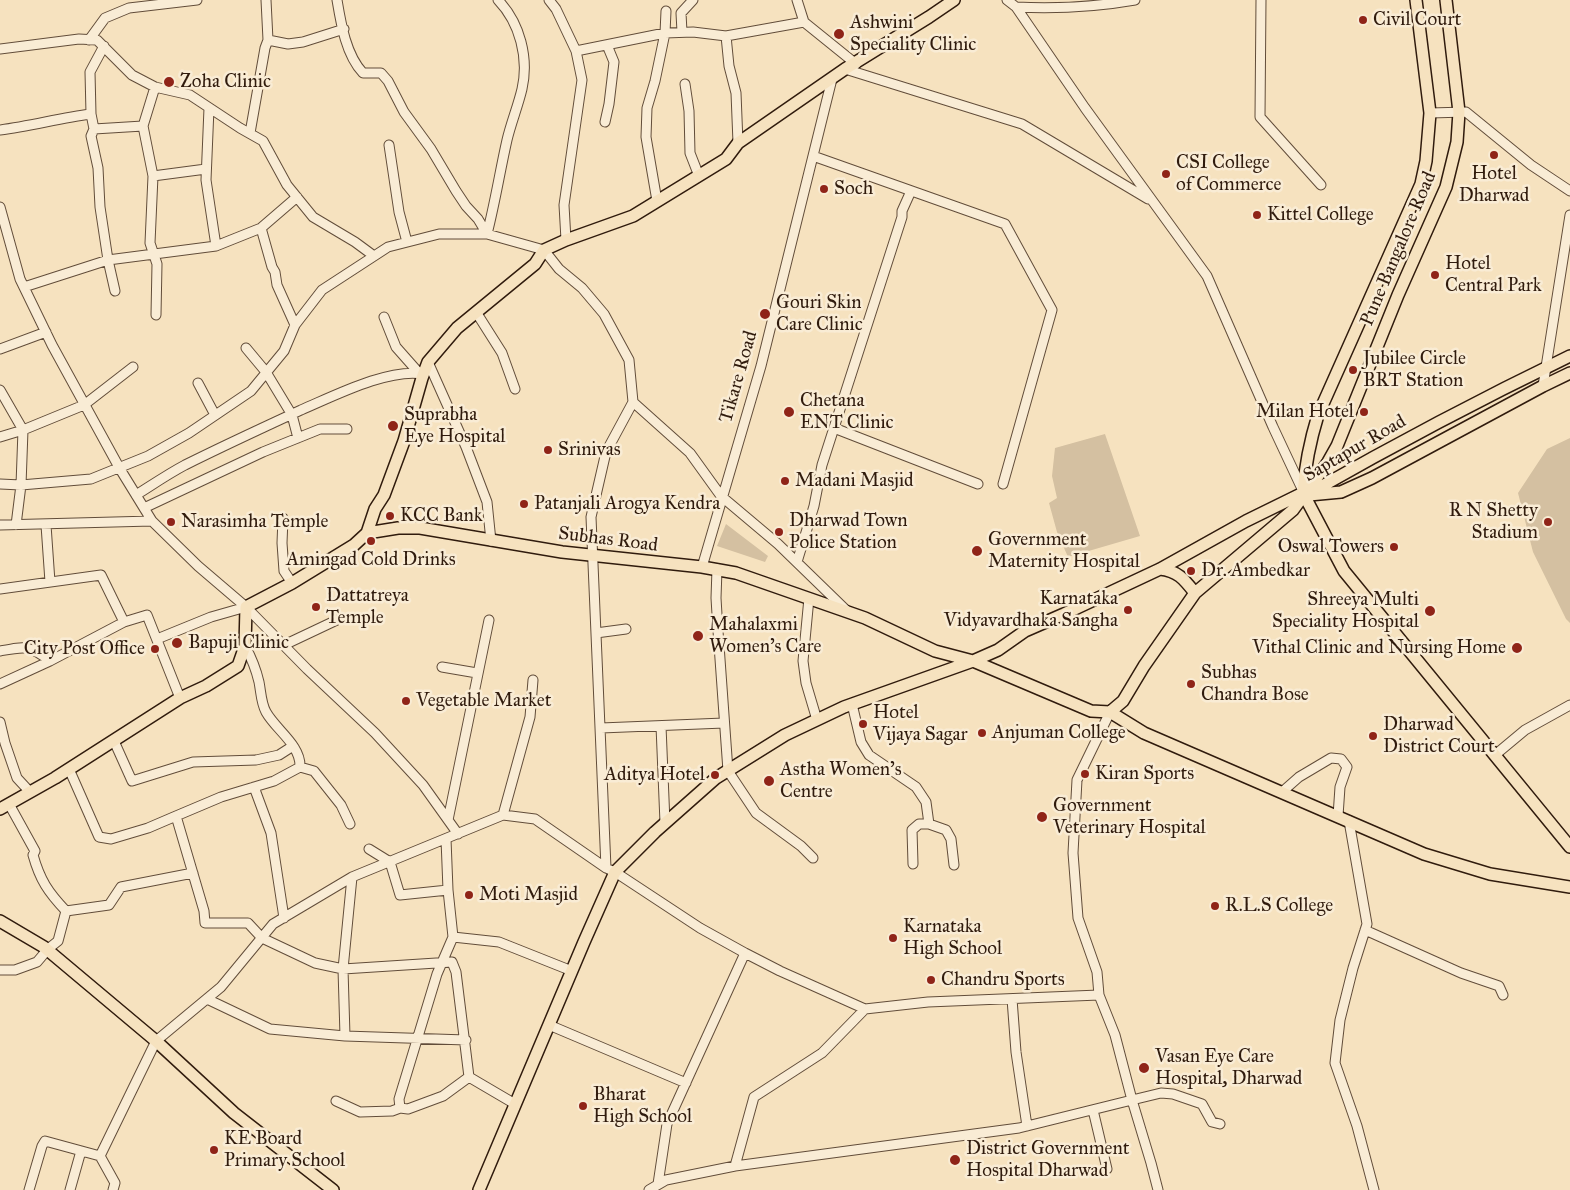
<!DOCTYPE html>
<html>
<head>
<meta charset="utf-8">
<style>
  body { margin:0 }
  canvas { display:block; background:#f6e2bf }
</style>
</head>
<body>
<canvas width="1570" height="1190"></canvas>
<script>
const ctx = document.querySelector('canvas').getContext('2d');
ctx.lineJoin = 'round';
function fill(path, color) {
  ctx.fillStyle = color;
  ctx.fill(path, 'evenodd');
}
function stroke(path, color, width, dash) {
  ctx.strokeStyle = color;
  ctx.lineWidth = width;
  ctx.lineCap = dash ? 'butt' : 'round';
  ctx.setLineDash(dash || []);
  ctx.stroke(path);
}
function label(font, color, halo, rows, align = 'center') {
  ctx.font = font + ' "IM FELL Great Primer",serif';
  ctx.lineWidth = 5;
  ctx.setLineDash([]);
  ctx.textBaseline = 'middle';
  ctx.strokeStyle = halo;
  ctx.fillStyle = color;
  for (const [text, x, y, turn = 0] of rows) {
    ctx.save();
    ctx.translate(x, y);
    ctx.rotate((+turn || 0) * Math.PI / 180);
    ctx.textAlign = isNaN(turn) ? turn : align;
    if (halo) ctx.strokeText(text, 0, 0);
    ctx.fillText(text, 0, 0);
    ctx.restore();
  }
}
fill(new Path2D(`
  M1105,434L1140,536L1068,557L1057,532L1049,503L1057,498L1052,476L1055,448Z
  M1570,438V623L1566,619L1533,552L1518,493L1547,449Z
  M726,524L768,556L765,562L717,546Z`), '#d4c0a1');
const minor = new Path2D(`
  M337,0C341,24 346,55 363,73H381L388,81L404,112L431,149L456,191L466,206L478,219L487,234
  M549,0L556,9L576,51L582,80L564,205L566,240
  M797,0L804,22L856,64
  M1007,0L1016,7L1085,108L1207,276L1273,427L1303,491
  M1261,0L1260,117L1321,185
  M1016,7C1057,9 1095,7 1135,0
  M682,32L681,13L693,0
  M726,36L729,66L736,93L738,143
  M89,40L105,18L129,8L197,0
  M268,40L288,44L303,42L344,29
  M104,46L90,72L91,114L94,129L91,136L98,168L100,207L108,260L115,291
  M0,49L79,39L97,40L132,75L155,87L190,95L240,128L263,141L287,185L313,217L355,242L374,256
  M576,51L665,33L693,32L726,36L804,22
  M845,69L1022,124L1148,199
  M685,84L689,111L690,153L699,176
  M155,87L143,126L153,176L150,243L157,264L156,315
  M209,108L206,180L216,246
  M1430,113L1466,112L1531,165L1570,191
  M605,122L609,104L614,62L607,45
  M94,129L143,126
  M0,130C31,126 60,118 91,114
  M250,133L265,48L268,40L266,0
  M389,145L399,212L407,242
  M813,156L1005,224L1052,310L1003,484
  M153,176L206,169
  M657,201L646,137L647,108L655,81L665,33L666,11
  M0,207L20,279L52,345L120,469L152,521L198,566L246,607L307,669L375,733L423,785L458,834
  M261,228L272,267L275,272L277,285L295,325
  M487,234C495,203 500,171 507,140C511,123 518,106 522,89C529,58 520,23 498,0
  M24,287L108,260L216,246L261,228L297,197
  M476,312L502,353L515,389
  M384,317L396,347L419,373
  M246,348L266,372L292,415L298,438
  M0,349L46,332
  M428,362L466,447L487,502L491,541
  M198,383L215,415
  M1543,386L1570,215
  M0,390L23,430L21,485L16,525
  M834,428L978,484
  M0,437L23,430L84,405L133,367
  M0,484L21,485L91,479L148,456L189,433L251,391L284,351L295,325L322,290L388,247L439,234H487L544,250L559,269L582,288L604,314L629,360L633,402L690,453L721,496L778,544L847,611
  M136,495C152,485 168,474 185,465C223,446 262,428 301,410C334,396 388,368 423,374
  M144,508L263,452L320,429H347
  M283,518L282,543L284,571L292,583
  M0,525L152,521
  M46,525L50,582
  M797,562L814,506L822,465L902,217V211L911,191
  M702,567L761,366L832,79
  M717,569L716,598L718,631L728,771L756,813L801,846L813,858
  M0,589L101,575L124,622
  M809,598L803,661L806,683L817,720
  M596,633L626,629
  M157,639L211,617L246,607
  M284,645L339,619
  M245,646C251,657 256,669 259,682C261,692 261,703 266,712C276,730 301,745 300,767L274,781L221,797L176,816L204,911L205,923H248L262,938L315,963L343,969L452,962L456,972L469,1077
  M0,651C26,646 29,645 50,661
  M442,667L477,673
  M0,684L50,661L124,622L147,615L180,698
  M852,704L861,742L869,755L916,787L926,802L929,824H919L912,830L913,864
  M0,722L5,743L17,778L30,792
  M661,726L665,823
  M601,728L724,723
  M114,741L132,781L193,762L256,760L279,755L293,746
  M1495,755L1525,730L1570,705
  M300,767L314,771L341,805L350,824
  M69,769L99,837L111,839L148,828L176,816
  M254,787L271,833L284,918
  M1282,792L1299,777L1331,758L1341,759L1347,767L1340,787L1338,816
  M503,815L530,717L533,680
  M448,820L489,620
  M1349,821L1367,924L1353,968L1340,1020L1335,1063L1357,1126L1374,1190
  M929,824L946,830L951,839L954,865
  M369,849L390,862L400,895L448,890
  M606,868L591,517L606,452L633,402
  M352,877L343,969L345,1036L466,1040
  M66,911L109,905L121,887L193,873
  M1365,930L1461,973L1499,986L1503,995
  M453,937L499,942L572,971
  M0,970H15L37,962L48,949L58,941L66,911C48,892 40,880 33,855L35,851L9,804
  M207,999L270,1029L345,1036
  M1012,999L1016,1052L1027,1126
  M549,1025L686,1083
  M469,1077L515,1104
  M336,1101L360,1112L392,1111L400,1108L408,1109L443,1096L469,1077
  M400,1108L399,1099L437,974L453,937L448,890L446,839
  M1093,1110L1107,1169
  M100,1156L156,1041L221,987L273,924L352,877L503,815L535,819L606,868L615,872L700,928L745,953L780,971L865,1009L928,1002L1099,995
  M735,1166L754,1097L822,1053L865,1009
  M658,1184L667,1124L745,953
  M29,1190L42,1146L45,1141L100,1156L115,1183L113,1190
  M70,1190L81,1151
  M649,1190L666,1180L735,1166L1019,1128L1132,1100L1115,1035L1099,995L1097,972L1078,918L1073,853L1077,780L1110,712
  M1158,1190L1151,1163L1132,1100L1161,1093L1173,1094L1202,1104L1212,1122L1220,1124`);
const major = new Path2D(`
  M1303,493L1344,571L1570,847
  M1308,494C1394,445 1481,399 1570,356
  M1309,495L1341,492L1372,478L1543,386L1570,373
  M367,533L375,509L384,495L404,441L422,378L428,362L457,328L535,264L544,250L566,240L633,216L726,159L738,143L845,69L929,17L954,0
  M1160,569C1178,571 1184,579 1195,593
  M1110,712L1123,701L1144,666L1195,593L1293,510L1328,462L1337,446L1398,295L1446,187L1457,142L1459,112L1446,0
  M0,809L55,778L180,698L206,686L238,666L245,646L246,607L292,583L354,545L367,533L398,528H420L562,552L702,567L736,573L865,618L935,651L973,661L1091,711L1110,712L1144,733L1424,854L1490,874L1570,887
  M0,921L44,947L156,1041L234,1113L333,1190
  M479,1190L584,942L615,872L655,832L716,778L785,735L844,707L973,661L998,650L1025,631L1064,614L1160,569L1246,521L1303,493C1305,466 1310,441 1318,415L1421,184L1426,161L1430,113L1416,0`);
stroke(minor, '#624d3a', 11);
stroke(major, '#301b0d', 14);
stroke(minor, '#f9ecd5', 9);
stroke(major, '#f6e2bf', 11);
for (const [x, y, r, color] of [
  [1363,20,5,"#8f2418"],
  [839,34,6,"#8f2418"],
  [169,82,6,"#8f2418"],
  [1494,155,5,"#8f2418"],
  [1166,174,5,"#8f2418"],
  [824,189,5,"#8f2418"],
  [1257,215,5,"#8f2418"],
  [1435,275,5,"#8f2418"],
  [765,314,6,"#8f2418"],
  [1353,370,5,"#8f2418"],
  [789,412,6,"#8f2418"],
  [1364,412,5,"#8f2418"],
  [393,426,6,"#8f2418"],
  [548,450,5,"#8f2418"],
  [785,481,5,"#8f2418"],
  [524,504,5,"#8f2418"],
  [390,516,5,"#8f2418"],
  [171,522,5,"#8f2418"],
  [1548,522,5,"#8f2418"],
  [779,532,5,"#8f2418"],
  [371,541,5,"#8f2418"],
  [1394,547,5,"#8f2418"],
  [977,551,6,"#8f2418"],
  [1191,571,5,"#8f2418"],
  [316,607,5,"#8f2418"],
  [1128,610,5,"#8f2418"],
  [1430,611,6,"#8f2418"],
  [698,636,6,"#8f2418"],
  [177,643,6,"#8f2418"],
  [1517,648,6,"#8f2418"],
  [155,649,5,"#8f2418"],
  [1191,684,5,"#8f2418"],
  [406,701,5,"#8f2418"],
  [863,724,5,"#8f2418"],
  [982,733,5,"#8f2418"],
  [1373,736,5,"#8f2418"],
  [1085,774,5,"#8f2418"],
  [715,775,5,"#8f2418"],
  [769,781,6,"#8f2418"],
  [1042,817,6,"#8f2418"],
  [469,895,5,"#8f2418"],
  [1215,906,5,"#8f2418"],
  [893,938,5,"#8f2418"],
  [931,980,5,"#8f2418"],
  [1144,1068,6,"#8f2418"],
  [583,1106,5,"#8f2418"],
  [214,1150,5,"#8f2418"],
  [955,1160,6,"#8f2418"]
]) {
  const dot = new Path2D();
  dot.arc(x, y, r, 0, 2 * Math.PI);
  ctx.fillStyle = color;
  ctx.fill(dot);
  stroke(dot, '#f9ecd5', 2);
}
label('19px', '#301b0d', '#f9ecd5', [
  ["Civil Court",1373,20],
  ["Ashwini",850,23],
  ["Speciality Clinic",850,45],
  ["Zoha Clinic",180,82],
  ["CSI College",1176,163],
  ["of Commerce",1176,185],
  ["Hotel",1494,174,"center"],
  ["Dharwad",1494,196,"center"],
  ["Soch",834,189],
  ["Kittel College",1267,215],
  ["Hotel",1445,264],
  ["Central Park",1445,286],
  ["Gouri Skin",776,303],
  ["Care Clinic",776,325],
  ["Jubilee Circle",1363,359],
  ["BRT Station",1363,381],
  ["Chetana",800,401],
  ["ENT Clinic",800,423],
  ["Milan Hotel",1354,412,"right"],
  ["Suprabha",404,415],
  ["Eye Hospital",404,437],
  ["Srinivas",558,450],
  ["Madani Masjid",795,481],
  ["Patanjali Arogya Kendra",534,504],
  ["R N Shetty",1538,511,"right"],
  ["Stadium",1538,533,"right"],
  ["KCC Bank",400,516],
  ["Dharwad Town",789,521],
  ["Police Station",789,543],
  ["Narasimha Temple",181,522],
  ["Government",988,540],
  ["Maternity Hospital",988,562],
  ["Oswal Towers",1384,547,"right"],
  ["Amingad Cold Drinks",371,560,"center"],
  ["Dr. Ambedkar",1201,571],
  ["Dattatreya",326,596],
  ["Temple",326,618],
  ["Karnataka",1118,599,"right"],
  ["Vidyavardhaka Sangha",1118,621,"right"],
  ["Shreeya Multi",1419,600,"right"],
  ["Speciality Hospital",1419,622,"right"],
  ["Mahalaxmi",709,625],
  ["Women's Care",709,647],
  ["Bapuji Clinic",188,643],
  ["Vithal Clinic and Nursing Home",1506,648,"right"],
  ["City Post Office",145,649,"right"],
  ["Subhas",1201,673],
  ["Chandra Bose",1201,695],
  ["Vegetable Market",416,701],
  ["Hotel",873,713],
  ["Vijaya Sagar",873,735],
  ["Dharwad",1383,725],
  ["District Court",1383,747],
  ["Anjuman College",992,733],
  ["Astha Women's",780,770],
  ["Centre",780,792],
  ["Kiran Sports",1095,774],
  ["Aditya Hotel",705,775,"right"],
  ["Government",1053,806],
  ["Veterinary Hospital",1053,828],
  ["Moti Masjid",479,895],
  ["R.L.S College",1225,906],
  ["Karnataka",903,927],
  ["High School",903,949],
  ["Chandru Sports",941,980],
  ["Vasan Eye Care",1155,1057],
  ["Hospital, Dharwad",1155,1079],
  ["Bharat",593,1095],
  ["High School",593,1117],
  ["KE Board",224,1139],
  ["Primary School",224,1161],
  ["District Government",966,1149],
  ["Hospital Dharwad",966,1171]
], 'left');
label('19px', '#301b0d', '#f9ecd5', [
  ["Pune Bangalore Road",1399,249,-67],
  ["Tikare Road",739,377,-74],
  ["Saptapur Road",1355,449,-30],
  ["Subhas Road",608,540,7]
]);
</script>
</body>
</html>
